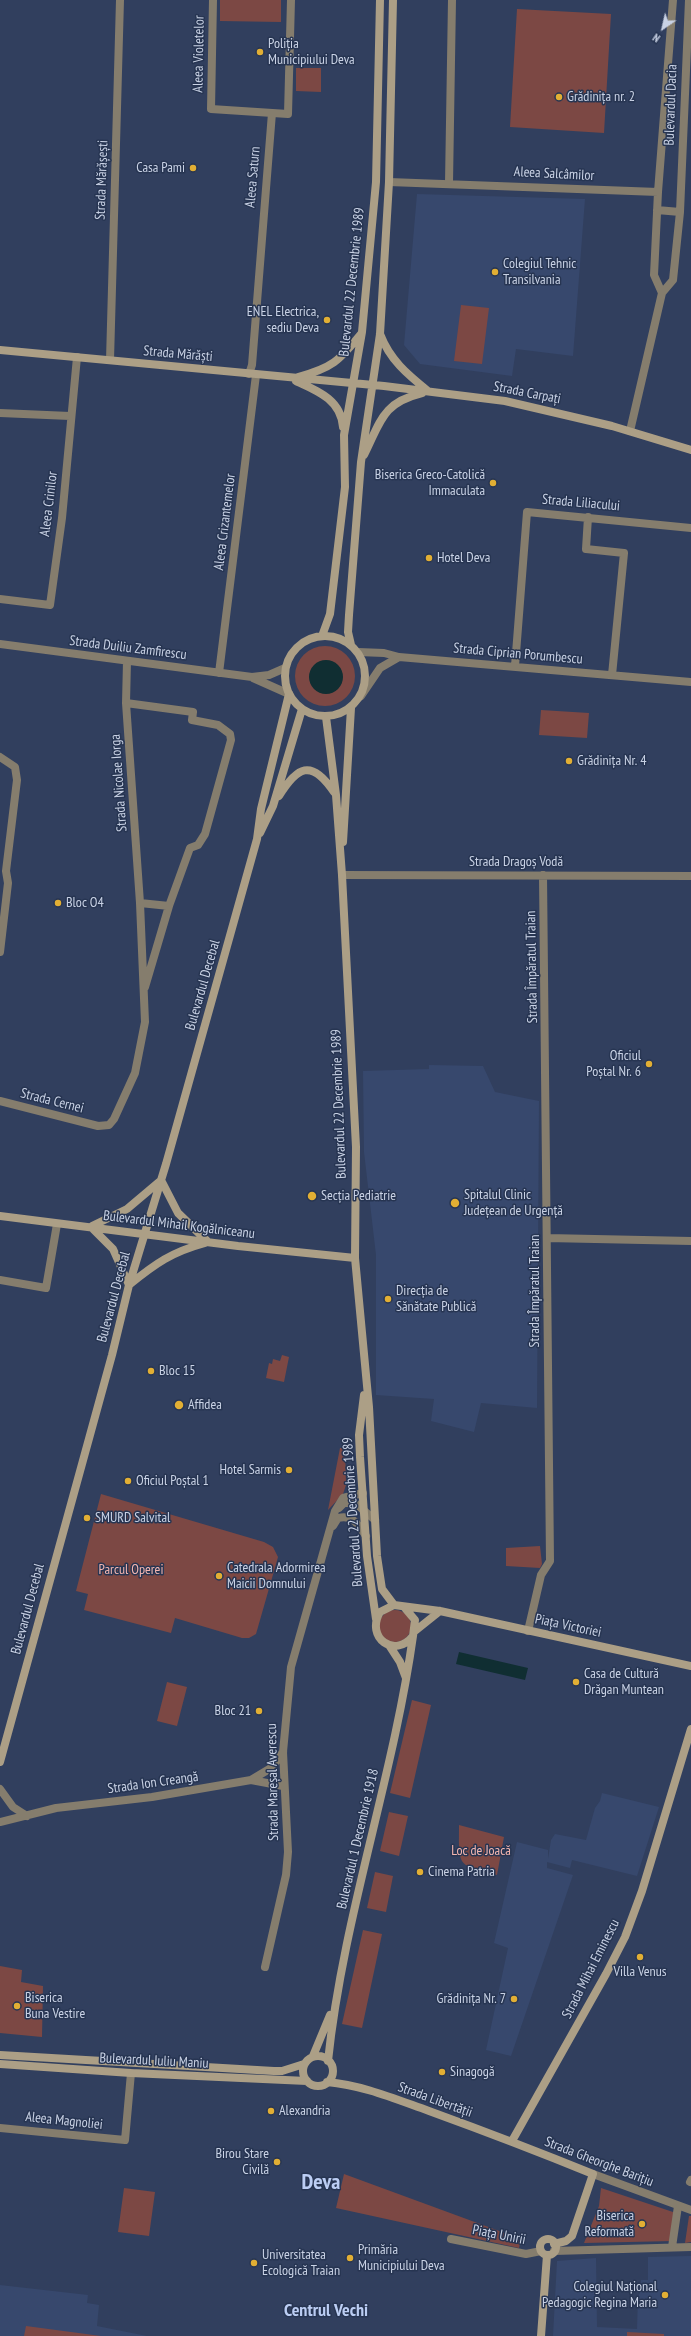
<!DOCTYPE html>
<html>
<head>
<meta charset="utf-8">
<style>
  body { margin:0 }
  #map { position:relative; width:691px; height:2336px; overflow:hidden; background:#313f5e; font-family:"PT Sans Narrow",sans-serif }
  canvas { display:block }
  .north { position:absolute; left:643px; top:8px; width:40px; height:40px; -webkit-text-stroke:3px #273552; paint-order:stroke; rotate:214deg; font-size:11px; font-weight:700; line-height:16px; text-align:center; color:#c9d2e5 }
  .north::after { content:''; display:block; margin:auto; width:14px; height:18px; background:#c9d2e5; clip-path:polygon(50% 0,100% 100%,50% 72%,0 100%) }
</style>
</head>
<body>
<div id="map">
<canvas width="691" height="2336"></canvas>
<div class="north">N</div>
</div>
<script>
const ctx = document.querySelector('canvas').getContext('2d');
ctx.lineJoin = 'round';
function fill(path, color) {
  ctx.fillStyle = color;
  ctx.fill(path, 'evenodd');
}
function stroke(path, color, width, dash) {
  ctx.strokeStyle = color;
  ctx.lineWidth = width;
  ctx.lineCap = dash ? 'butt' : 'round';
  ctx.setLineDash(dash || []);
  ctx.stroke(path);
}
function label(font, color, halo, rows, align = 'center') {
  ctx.font = font + ' "PT Sans Narrow",sans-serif';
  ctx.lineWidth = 3;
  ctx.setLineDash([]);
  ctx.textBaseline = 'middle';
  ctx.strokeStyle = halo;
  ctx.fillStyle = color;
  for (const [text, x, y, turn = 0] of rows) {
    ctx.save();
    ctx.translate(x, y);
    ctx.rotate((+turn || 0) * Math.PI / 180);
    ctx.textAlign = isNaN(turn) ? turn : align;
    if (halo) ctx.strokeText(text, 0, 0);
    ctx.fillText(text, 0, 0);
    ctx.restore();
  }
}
fill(new Path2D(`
  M417,194L585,199L573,356L516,349L512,376L420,364L404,345Z
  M429,1065L483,1066L495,1092L539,1101L537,1408L481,1403L474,1432L431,1421L434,1399L376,1395V1255L364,1152L363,1071L429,1069Z
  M602,1793L659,1807L637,1876L572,1860L570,1868L547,1862V1868L573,1875L511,2056L486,2050L508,1948L494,1943L517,1842L548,1850V1859L551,1840L555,1834L586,1840L595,1808L600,1801Z
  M691,2256V2336H553L557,2261L596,2258L597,2327L637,2329L638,2297L640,2293L641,2280H648V2257Z
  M0,2285L88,2295L87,2303L99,2305L97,2326L147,2336H0Z`), '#37486d');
fill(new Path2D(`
  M220,0H281V22L220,21Z
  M517,9L611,14L604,133L510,127Z
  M296,68H321V92L296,91Z
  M461,305L489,308L482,364L454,361Z
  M295 676a30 30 0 1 1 60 0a30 30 0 1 1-60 0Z
  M541,710L589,713L587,738L539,735Z
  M282,1355L289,1357L284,1382L266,1378L269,1363L272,1364L273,1359L280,1361Z
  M340,1448H345L346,1485L343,1494L328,1510Z
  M101,1494L264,1542L273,1547L278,1557L256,1634L249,1638H242L175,1618L171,1633L84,1610L88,1594L76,1591Z
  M540,1546L542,1564L540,1568L506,1566V1548Z
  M379 1626a16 16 0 1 1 32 0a16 16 0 1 1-32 0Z
  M167,1682L187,1687L177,1726L157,1721Z
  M412,1700L431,1705L410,1798L390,1793Z
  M389,1812L408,1816L399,1856L380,1851Z
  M459,1825L504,1837L497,1875C456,1865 459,1866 459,1825Z
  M375,1872L393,1876L386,1912L367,1908Z
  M363,1930L382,1934L362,2028L342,2024Z
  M0,1966L22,1970L21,1982L43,1986L42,2037L0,2033Z
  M344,2174L521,2239L519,2248L336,2208Z
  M124,2188L155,2192L149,2236L118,2232Z
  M601,2188L679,2214L674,2241L584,2243L599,2206Z
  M689,2216H691V2242L685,2243Z
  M26,2326L101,2336H24Z
  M627,2332L664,2334V2336H627Z`), '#7c4844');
fill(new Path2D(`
  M309 677a17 17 0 1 1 34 0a17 17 0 1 1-34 0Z
  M459,1652L528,1668L525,1680L456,1664Z`), '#102e32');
stroke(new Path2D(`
  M213,0L211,109L288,114L291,0
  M389,182L658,192
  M449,183L452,0
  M657,210L680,212
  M662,293L654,275L658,192L673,0
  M110,360L120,0
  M249,374L252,365L272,113
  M0,413L70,416
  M630,431L662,293L673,280L680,212L689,0
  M588,517L586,549L624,553L612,675
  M0,599L50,605L62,518L77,357
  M0,644L252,677L269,675L285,668
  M358,652L384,653L399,657
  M515,666L527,512L691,528
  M219,673L256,375
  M253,678L289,694
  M361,696L380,668L399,657L691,682
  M126,703L193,712L192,720L218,725L230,734L231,740L205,834L198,845L190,848L169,906L145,987
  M0,757L15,767L17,780L6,871L8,883L0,952
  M342,875L691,876
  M140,903L169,906
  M0,1101L98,1126L109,1125L114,1119L135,1073L145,1022L140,903L126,703L127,661
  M547,1238L691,1241
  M0,1280L46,1288L57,1224
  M339,1508L344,1503H355L375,1520
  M333,1526L338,1518C353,1514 358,1525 366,1536
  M528,1631L541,1575L550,1561L543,875
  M251,1780L271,1768L283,1752
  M0,1789L13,1807L27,1816
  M0,1822L56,1808L152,1797L251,1780L283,1786
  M265,1967L286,1875L288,1852L283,1752L291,1667L335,1511L343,1498L363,1493
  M0,2128L125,2140L131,2073
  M593,2174L691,2210
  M690,2182L691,2180
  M451,2239L526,2254L541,2251
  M672,2247L678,2206
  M554,2251L691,2247`), '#857d6d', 8);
stroke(new Path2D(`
  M380,334C390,360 407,374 428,391
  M0,350L384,386L505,401L612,426L691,450
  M298,377C332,368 339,361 361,334
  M296,381C318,391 341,400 343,427
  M364,455C381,421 382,403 422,393
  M285 676a40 40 0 1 1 80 0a40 40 0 1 1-80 0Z
  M322,636L330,614L345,487L344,435L362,332L376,182L380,0
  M351,645L348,632L349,615L361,462L380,334L389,182L393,0
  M326,717L336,795L342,875L356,1147L355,1258L369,1407L377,1556L382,1589L394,1605
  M279,796C297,767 311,758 334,792
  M260,833L273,806L302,709
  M343,842L351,708
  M161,1180L178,1213L207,1241
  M0,1216L238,1246L355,1258
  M92,1226L127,1209L159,1182
  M91,1227L113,1249L129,1285
  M129,1285C156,1263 172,1252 205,1243
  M364,1395L359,1435L360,1457L367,1556L376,1619
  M404,1607L415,1620L413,1636C395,1659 365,1638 380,1612L394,1605L440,1611L691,1666
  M415,1631L440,1611
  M389,1645L400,1662L406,1678
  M0,1762L112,1355L129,1285L166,1164L257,839L261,809L289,694
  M0,2055L274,2071H282L304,2064
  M313,2056L330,2015
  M303 2071a15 15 0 1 1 30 0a15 15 0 1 1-30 0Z
  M328,2061C343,1917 393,1779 413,1636
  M0,2064L131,2073L307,2081
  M327,2082C362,2085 395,2099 429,2111C484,2131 539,2152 593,2174L572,2236L566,2241L554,2244
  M512,2141L606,1974L625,1937L642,1891L691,1729
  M540 2247a8 8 0 1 1 16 0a8 8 0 1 1-16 0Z
  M541,2336L547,2255`), '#ac9f86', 8);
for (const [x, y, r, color] of [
  [260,52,4,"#e2af34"],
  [559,97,4,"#e2af34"],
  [193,168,4,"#e2af34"],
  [495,272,4,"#e2af34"],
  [327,320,4,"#e2af34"],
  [493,483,4,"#e2af34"],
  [429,558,4,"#e2af34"],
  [569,761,4,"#e2af34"],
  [58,903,4,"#e2af34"],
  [649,1064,4,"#e2af34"],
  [312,1196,5,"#e2af34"],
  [455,1203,5,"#e2af34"],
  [388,1299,4,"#e2af34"],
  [151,1371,4,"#e2af34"],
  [179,1405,5,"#e2af34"],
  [289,1470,4,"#e2af34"],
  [128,1481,4,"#e2af34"],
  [87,1518,4,"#e2af34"],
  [219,1576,4,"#e2af34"],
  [576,1682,4,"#e2af34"],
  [259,1711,4,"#e2af34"],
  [420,1872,4,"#e2af34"],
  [640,1957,4,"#e2af34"],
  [514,1999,4,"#e2af34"],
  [17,2006,4,"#e2af34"],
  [442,2072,4,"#e2af34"],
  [271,2111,4,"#e2af34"],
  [277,2162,4,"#e2af34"],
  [642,2224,4,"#e2af34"],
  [350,2258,4,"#e2af34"],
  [254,2263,4,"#e2af34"],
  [665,2295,4,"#e2af34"]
]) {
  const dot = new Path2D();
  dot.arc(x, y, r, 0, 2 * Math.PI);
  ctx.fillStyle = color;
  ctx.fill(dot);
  stroke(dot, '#273552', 1.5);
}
label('14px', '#c9d2e5', '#273552', [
  ["Poliția",268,44],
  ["Municipiului Deva",268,60],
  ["Grădinița nr. 2",567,97],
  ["Casa Pami",185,168,"right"],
  ["Colegiul Tehnic",503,264],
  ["Transilvania",503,280],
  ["ENEL Electrica,",319,312,"right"],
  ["sediu Deva",319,328,"right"],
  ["Biserica Greco-Catolică",485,475,"right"],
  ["Immaculata",485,491,"right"],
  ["Hotel Deva",437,558],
  ["Grădinița Nr. 4",577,761],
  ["Bloc O4",66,903],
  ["Oficiul",641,1056,"right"],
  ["Poștal Nr. 6",641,1072,"right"],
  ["Spitalul Clinic",464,1195],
  ["Județean de Urgență",464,1211],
  ["Secția Pediatrie",321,1196],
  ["Direcția de",396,1291],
  ["Sănătate Publică",396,1307],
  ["Bloc 15",159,1371],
  ["Affidea",188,1405],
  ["Hotel Sarmis",281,1470,"right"],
  ["Oficiul Poștal 1",136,1481],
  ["SMURD Salvital",95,1518],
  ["Catedrala Adormirea",227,1568],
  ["Maicii Domnului",227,1584],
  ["Casa de Cultură",584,1674],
  ["Drăgan Muntean",584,1690],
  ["Bloc 21",251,1711,"right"],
  ["Cinema Patria",428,1872],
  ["Villa Venus",640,1972,"center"],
  ["Biserica",25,1998],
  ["Buna Vestire",25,2014],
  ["Grădinița Nr. 7",506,1999,"right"],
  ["Sinagogă",450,2072],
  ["Alexandria",279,2111],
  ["Birou Stare",269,2154,"right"],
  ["Civilă",269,2170,"right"],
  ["Biserica",634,2216,"right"],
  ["Reformată",634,2232,"right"],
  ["Primăria",358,2250],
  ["Municipiului Deva",358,2266],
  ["Universitatea",262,2255],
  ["Ecologică Traian",262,2271],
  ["Colegiul Național",657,2287,"right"],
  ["Pedagogic Regina Maria",657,2303,"right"]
], 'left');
label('14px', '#c9d2e5', '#273552', [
  ["Aleea Violetelor",199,54,-89],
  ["Bulevardul Dacia",671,105,-88],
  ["Aleea Salcâmilor",554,174,3],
  ["Aleea Saturn",253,177,-85],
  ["Strada Mărășești",102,180,-88],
  ["Bulevardul 22 Decembrie 1989",352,282,-84],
  ["Strada Mărăști",178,354,5],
  ["Strada Carpați",527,393,11],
  ["Strada Liliacului",581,503,5],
  ["Aleea Crinilor",49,504,-83],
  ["Aleea Crizantemelor",225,522,-83],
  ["Strada Duiliu Zamfirescu",128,648,7],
  ["Strada Ciprian Porumbescu",518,654,5],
  ["Strada Nicolae Iorga",119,783,-94],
  ["Strada Dragoș Vodă",516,862],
  ["Strada Împăratul Traian",532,967,-91],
  ["Bulevardul Decebal",203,985,-74],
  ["Strada Cernei",52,1101,14],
  ["Bulevardul 22 Decembrie 1989",339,1104,-92],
  ["Bulevardul Mihail Kogălniceanu",179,1225,7],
  ["Strada Împăratul Traian",535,1291,-90],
  ["Bulevardul Decebal",114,1297,-75],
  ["Bulevardul 22 Decembrie 1989",353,1512,-94],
  ["Bulevardul Decebal",28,1609,-75],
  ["Piața Victoriei",568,1626,12],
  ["Strada Mareșal Averescu",273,1782,-91],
  ["Strada Ion Creangă",153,1783,-8],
  ["Bulevardul 1 Decembrie 1918",358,1839,-77],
  ["Strada Mihai Eminescu",591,1969,-63],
  ["Bulevardul Iuliu Maniu",154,2061,3],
  ["Strada Libertății",435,2100,20],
  ["Aleea Magnoliei",64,2121,6],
  ["Strada Gheorghe Barițiu",599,2162,21],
  ["Piața Unirii",499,2235,11]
]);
label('14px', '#f4b6b0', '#273552', [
  ["Parcul Operei",131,1570],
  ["Loc de Joacă",481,1851]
]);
label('bold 18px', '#bbcdf3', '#273552', [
  ["Centrul Vechi",326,2311]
]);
label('bold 22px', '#bbcdf3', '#273552', [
  ["Deva",321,2183]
]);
</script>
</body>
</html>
